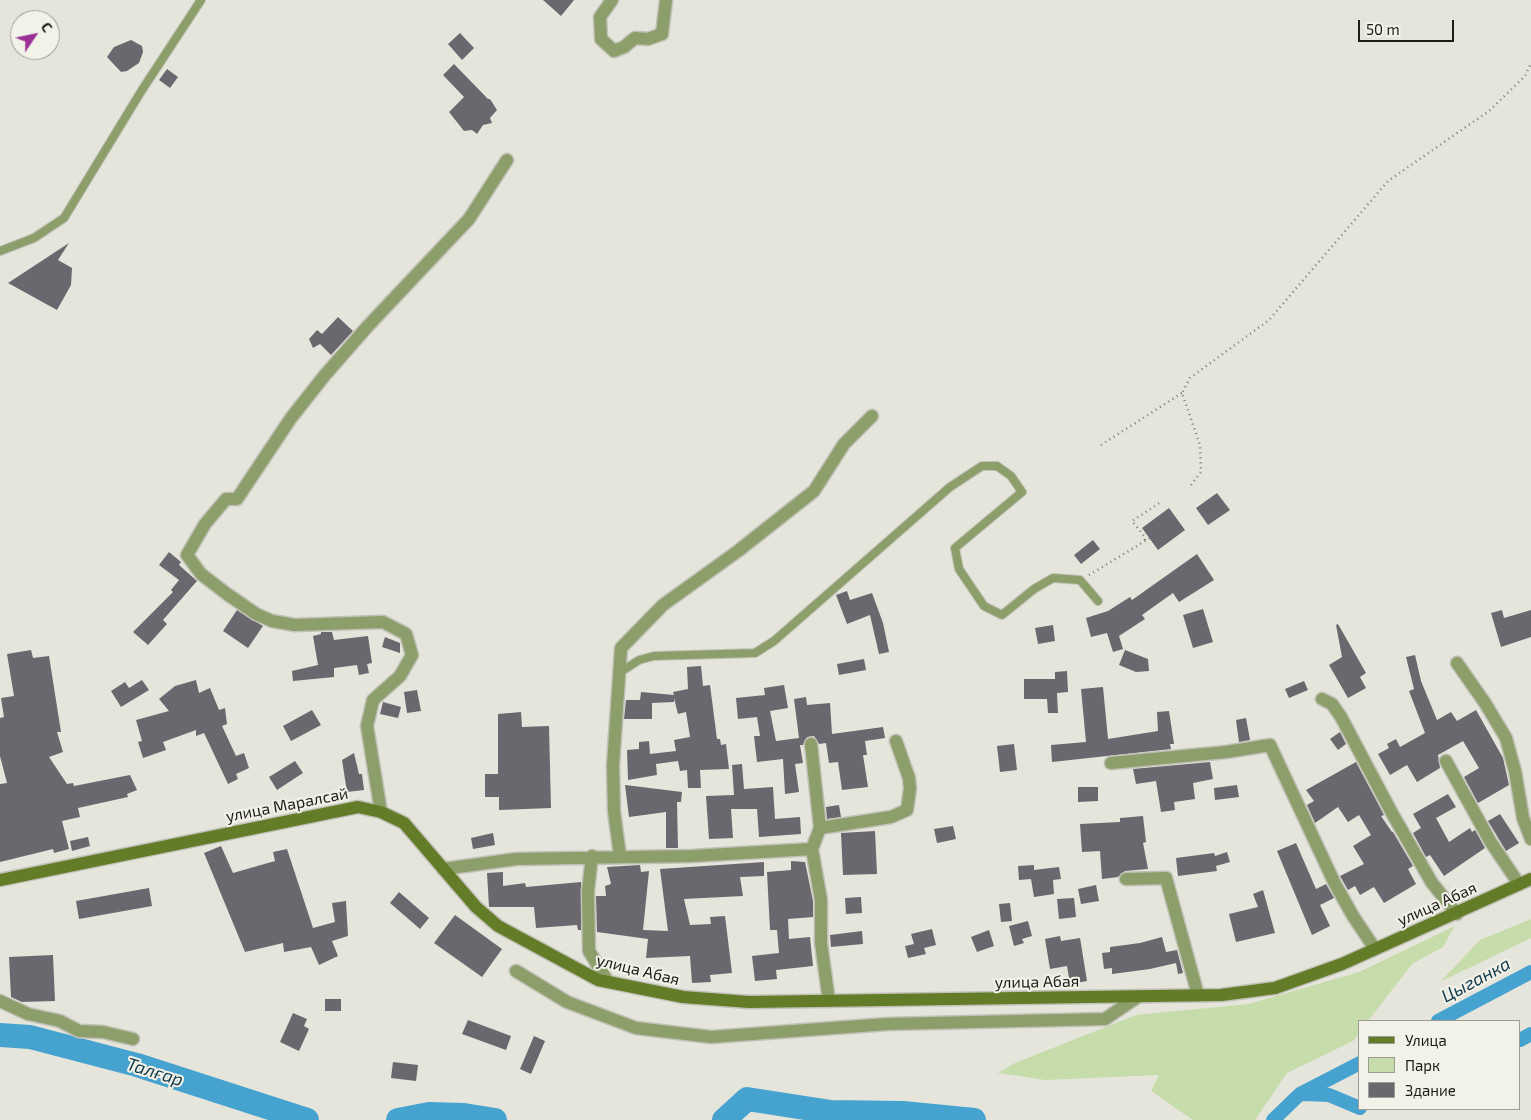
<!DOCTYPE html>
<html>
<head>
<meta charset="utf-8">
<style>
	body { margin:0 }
	#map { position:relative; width:1531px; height:1120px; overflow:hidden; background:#e6e5db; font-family:"Exo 2",sans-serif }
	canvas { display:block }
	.legend { position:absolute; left:1358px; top:1020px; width:162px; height:90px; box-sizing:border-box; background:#f3f2e8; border:1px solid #9d9c95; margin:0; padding:6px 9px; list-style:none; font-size:15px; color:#1d1c19 }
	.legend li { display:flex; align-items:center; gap:10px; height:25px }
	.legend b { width:25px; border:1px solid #9d9c95 }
	.north { position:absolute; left:10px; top:10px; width:50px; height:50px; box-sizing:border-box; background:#f3f2e8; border:1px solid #9d9c95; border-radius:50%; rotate:56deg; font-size:14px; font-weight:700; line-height:20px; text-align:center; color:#1d1c19 }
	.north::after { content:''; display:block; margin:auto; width:18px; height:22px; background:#9a3194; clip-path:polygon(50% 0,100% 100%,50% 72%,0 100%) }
	.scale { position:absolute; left:1358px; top:20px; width:96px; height:22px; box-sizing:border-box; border:2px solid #1d1c19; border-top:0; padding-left:6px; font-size:15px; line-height:18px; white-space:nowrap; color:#1d1c19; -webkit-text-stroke:4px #f3f2e8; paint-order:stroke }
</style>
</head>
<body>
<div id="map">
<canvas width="1531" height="1120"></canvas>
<ul class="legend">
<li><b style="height:6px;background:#637c27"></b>Улица</li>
<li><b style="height:14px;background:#c6dcab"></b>Парк</li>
<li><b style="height:14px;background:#6b676f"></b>Здание</li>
</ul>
<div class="north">С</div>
<div class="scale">50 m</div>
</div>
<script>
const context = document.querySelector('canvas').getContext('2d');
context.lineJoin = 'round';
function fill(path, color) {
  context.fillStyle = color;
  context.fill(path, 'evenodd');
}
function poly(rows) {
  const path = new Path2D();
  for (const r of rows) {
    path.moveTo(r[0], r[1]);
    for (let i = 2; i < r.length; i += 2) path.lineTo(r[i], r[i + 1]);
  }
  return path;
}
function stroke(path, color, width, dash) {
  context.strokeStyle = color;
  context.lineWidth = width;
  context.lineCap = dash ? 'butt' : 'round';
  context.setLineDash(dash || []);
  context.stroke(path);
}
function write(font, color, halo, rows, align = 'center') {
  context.font = font + ' "Exo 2",sans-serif';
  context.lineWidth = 4;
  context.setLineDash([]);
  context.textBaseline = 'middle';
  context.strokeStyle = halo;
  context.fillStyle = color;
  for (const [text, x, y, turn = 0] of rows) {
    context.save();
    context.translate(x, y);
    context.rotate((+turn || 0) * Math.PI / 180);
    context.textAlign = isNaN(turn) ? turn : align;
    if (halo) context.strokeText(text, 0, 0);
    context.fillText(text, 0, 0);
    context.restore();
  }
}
fill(poly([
	[1531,919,1531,938,1440,982,1480,940],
	[1455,926,1443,947,1412,964,1368,1021,1360,1021,1360,1032,1353,1041,1287,1073,1255,1120,1193,1120,1151,1091,1159,1075,1045,1080,998,1073,1015,1063,1136,1015,1249,1004,1359,972]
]), '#c6dcab');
stroke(poly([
	[1438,1021,1531,972],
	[1520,1040,1531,1034],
	[1303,1094,1329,1095,1360,1108],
	[1273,1120,1300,1094,1360,1063]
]), '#46a2cf', 14);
stroke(poly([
	[0,1035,30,1037,137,1065,307,1120],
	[398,1120,429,1114,464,1115,495,1120],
	[724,1120,747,1099,831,1112,903,1113,974,1120]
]), '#46a2cf', 24);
fill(poly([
	[543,0,574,0,561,16],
	[460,33,474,48,462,60,448,44],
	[131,40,142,46,143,52,139,63,127,71,121,72,107,57,114,47],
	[454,64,488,99,490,99,497,110,490,118,492,123,483,125,477,134,472,130,464,131,449,112,464,97,443,75],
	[167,69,178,77,170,88,159,80],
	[69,243,58,260,72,268,71,285,57,310,8,283],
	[338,317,353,331,331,355,320,344,313,348,309,339,317,330,322,334],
	[1217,493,1230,510,1208,525,1196,508],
	[1169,508,1185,530,1158,550,1142,528],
	[1093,540,1100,549,1081,564,1074,555],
	[169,552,181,562,179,565,197,581,163,620,167,624,148,645,133,632,173,592,171,590,179,580,159,565],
	[1197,554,1214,580,1179,602,1173,593,1142,615,1145,619,1119,636,1123,649,1113,652,1107,633,1091,637,1086,618,1108,611,1130,597,1132,600],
	[847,591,850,600,872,593,883,623,889,652,879,654,870,615,847,624,836,595],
	[1203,609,1213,642,1193,648,1183,615],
	[237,610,263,626,248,648,223,631],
	[1502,610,1504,618,1531,610,1531,637,1501,647,1491,613],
	[1338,624,1366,673,1360,677,1366,688,1348,698,1329,665,1342,657,1336,625],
	[1053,625,1055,641,1038,644,1035,628],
	[321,632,332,632,334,640,368,636,372,663,367,664,369,673,359,675,357,665,334,668,334,677,293,681,292,671,318,665,313,636,321,634],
	[385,637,400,643,400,653,382,647],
	[31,650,33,658,49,656,61,732,57,732,63,752,49,757,67,784,73,783,74,786,130,775,137,790,127,794,128,797,78,808,80,817,62,821,69,849,54,853,53,849,0,862,0,784,7,783,0,756,0,718,4,717,1,698,14,696,7,654],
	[1125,650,1148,659,1149,671,1136,672,1119,665],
	[1415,655,1421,681,1437,720,1451,712,1457,721,1476,710,1503,758,1509,785,1478,803,1464,777,1479,768,1463,741,1438,755,1440,768,1417,782,1407,765,1390,775,1378,754,1389,748,1387,744,1396,739,1400,747,1425,733,1409,691,1414,689,1406,657],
	[864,659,866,670,839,675,837,664],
	[701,666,703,686,710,685,717,739,720,739,721,745,726,744,729,769,700,770,701,788,688,788,687,770,680,771,678,761,656,764,657,775,628,780,627,750,639,749,639,742,649,741,650,754,676,751,674,740,690,737,686,712,678,714,674,698,674,702,652,703,652,719,624,719,626,700,640,700,641,692,674,695,673,692,688,689,687,667],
	[1067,671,1068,692,1057,693,1058,713,1048,713,1047,699,1024,699,1024,679,1055,679,1055,672],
	[142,680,149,690,121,707,111,691,125,682,129,688],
	[196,680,199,693,210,688,219,710,225,708,227,724,222,726,236,756,244,753,249,768,236,774,238,779,228,784,204,733,196,736,196,730,163,742,166,750,143,758,138,742,142,741,136,720,169,711,159,699,175,686],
	[1304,681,1308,690,1289,698,1285,689],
	[784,685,788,708,770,711,776,741,799,738,794,699,806,697,807,705,830,703,832,734,883,727,885,738,865,741,867,755,863,755,868,787,842,790,838,762,829,763,826,743,819,744,814,736,807,737,803,745,800,745,803,763,795,764,799,792,785,794,783,759,757,762,754,736,760,736,757,717,738,719,736,698,765,695,764,688],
	[1103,687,1108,739,1158,731,1157,712,1169,711,1174,744,1170,744,1171,749,1052,762,1051,745,1086,742,1081,689],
	[417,690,421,711,407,713,404,692],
	[383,702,401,707,398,718,380,714],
	[312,710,321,725,291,741,283,726],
	[521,712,522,727,549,726,551,808,499,810,499,797,485,797,485,774,498,774,498,714],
	[1246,718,1250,740,1239,742,1236,720],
	[1340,732,1346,744,1338,750,1330,739],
	[1014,744,1017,770,1000,772,997,746],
	[354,753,359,774,362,774,364,790,347,792,342,760],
	[295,761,303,773,277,790,269,777],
	[1210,762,1213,779,1193,783,1195,799,1174,802,1175,810,1161,812,1156,781,1136,784,1133,769],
	[1356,762,1384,815,1381,816,1392,832,1393,832,1413,866,1408,869,1416,884,1384,903,1374,887,1360,895,1355,886,1348,890,1340,876,1364,864,1353,846,1371,835,1359,815,1348,822,1338,807,1315,823,1307,805,1314,801,1306,790],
	[742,764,744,789,773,787,775,819,800,817,801,834,759,837,757,809,731,809,733,838,709,839,706,796,734,795,732,765],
	[625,785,682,792,681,802,677,802,678,848,666,848,666,812,629,817],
	[1237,785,1239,797,1215,800,1214,788],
	[1078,787,1098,787,1098,801,1078,802],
	[1448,794,1456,807,1436,818,1449,842,1470,828,1472,832,1475,830,1485,848,1444,876,1430,855,1426,857,1413,833,1421,828,1413,814],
	[839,805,841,817,827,819,826,807],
	[1500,814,1519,843,1506,851,1488,821],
	[1143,816,1146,842,1143,843,1148,869,1125,871,1118,877,1102,879,1100,851,1082,852,1080,824,1120,822,1120,818],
	[953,826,956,839,937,843,934,829],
	[875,831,877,874,843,875,841,833],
	[493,833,495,845,473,849,471,838],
	[88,837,90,846,72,851,70,841],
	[1296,843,1316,889,1326,884,1334,898,1320,905,1330,926,1312,935,1277,851],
	[221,846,233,873,275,861,273,852,287,849,313,928,335,922,332,903,346,901,348,936,332,941,338,956,319,965,311,947,284,952,283,943,245,952,204,853],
	[1227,852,1230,862,1216,866,1217,871,1178,876,1176,858,1214,853,1215,856],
	[791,861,805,862,813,901,813,917,788,919,789,939,810,937,813,966,776,970,777,979,755,981,752,956,779,953,777,930,770,930,767,872,791,870],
	[764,862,764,876,740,877,743,896,684,899,690,925,711,924,710,917,725,916,732,973,710,975,711,982,692,983,690,956,646,958,648,939,597,932,596,896,606,896,605,886,611,884,607,867,640,865,641,872,649,871,643,930,668,931,660,869],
	[1034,865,1034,870,1059,867,1061,879,1053,880,1054,894,1034,897,1031,879,1019,880,1018,866],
	[503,872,503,886,525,883,526,887,581,882,581,930,578,930,577,925,536,928,534,907,489,907,487,873],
	[1096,885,1099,901,1081,904,1078,889],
	[149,888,152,906,79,919,76,901],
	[1263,890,1275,933,1236,942,1229,914,1258,907,1253,894],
	[399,892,429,918,420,929,390,903],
	[861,897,862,913,846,914,845,898],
	[1074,898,1076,917,1059,919,1057,899],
	[1010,903,1012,921,1001,922,999,904],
	[455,915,502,949,482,977,434,943],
	[1028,921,1032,936,1022,939,1024,943,1014,946,1009,926],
	[932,929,936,945,924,948,926,954,908,958,905,946,914,944,911,934],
	[989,930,994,946,977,952,971,937],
	[862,931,863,944,831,947,830,935],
	[1060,936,1061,941,1080,938,1087,981,1070,984,1067,966,1050,969,1045,939],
	[1162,937,1166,952,1177,950,1183,973,1178,974,1176,963,1150,969,1112,974,1112,968,1104,969,1102,953,1110,952,1110,947,1140,943],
	[53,955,55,1001,22,1002,11,997,9,957],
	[325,999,341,999,341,1011,325,1011],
	[293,1013,307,1019,304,1026,309,1029,299,1051,280,1042],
	[468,1020,511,1036,506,1050,462,1034],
	[534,1036,545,1041,531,1074,520,1069],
	[393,1062,418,1065,416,1081,391,1078]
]), '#6b676f');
const lane = poly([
	[0,251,34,238,64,218,142,90,201,0],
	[619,673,639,660,654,656,755,653,774,641,950,487,982,466,997,466,1011,476,1022,492,955,548,959,569,984,606,1002,615,1034,589,1053,578,1080,580,1098,601]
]);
const street = poly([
	[612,0,600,17,601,39,614,51,624,47,635,38,648,39,662,34,666,0],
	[1457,663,1485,703,1506,738,1515,771,1523,818,1531,839],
	[1322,699,1332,704,1341,717,1393,815,1432,883,1457,914],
	[1446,761,1490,841,1519,884],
	[1111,763,1226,752,1270,745,1335,884,1353,916,1375,949],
	[381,812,367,726,373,700,400,676,412,655,406,634,383,622,295,625,272,621,256,614,227,594,201,574,187,555,205,524,226,499,237,499,291,418,325,375,367,327,469,219,507,160],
	[820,828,891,817,907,810,910,789,909,778,896,741],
	[812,849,821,900,821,943,829,1001],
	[592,856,588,891,589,951,608,982],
	[620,856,614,811,613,765,621,648,663,605,738,551,814,491,844,444,872,416],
	[443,869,516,859,692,856,812,849,820,828,811,744],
	[1126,879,1166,878,1198,995],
	[516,971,567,1002,636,1028,711,1037,888,1024,1105,1019,1139,996],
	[0,1001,28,1014,60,1021,79,1031,103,1032,133,1039]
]);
const secondary = poly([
	[0,880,358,807,381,812,404,823,476,907,498,926,598,980,683,997,749,1002,1221,995,1275,988,1342,964,1531,879]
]);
stroke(lane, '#c2c1b8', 10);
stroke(street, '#c2c1b8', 15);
stroke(secondary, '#c2c1b8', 15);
stroke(poly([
	[1101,445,1182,393],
	[1191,485,1201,472,1200,445,1182,393,1190,378,1269,320,1388,181,1489,111,1525,76,1531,63],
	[1145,540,1145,537,1132,521,1161,502],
	[1089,575,1150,538]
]), '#7c7b75', 2.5, [1, 4]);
stroke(lane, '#8c9f6a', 8);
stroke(street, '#8c9f6a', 12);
stroke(secondary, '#637c27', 12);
write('16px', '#1d1c19', '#f3f2e8', [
	["улица Маралсай",287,805,-11],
	["улица Абая",1437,904,-24],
	["улица Абая",638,970,14],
	["улица Абая",1037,982,-1]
]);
write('italic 18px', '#133b4e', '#f3f2e8', [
	["Цыганка",1476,980,-28],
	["Талғар",155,1072,17]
]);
</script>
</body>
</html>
